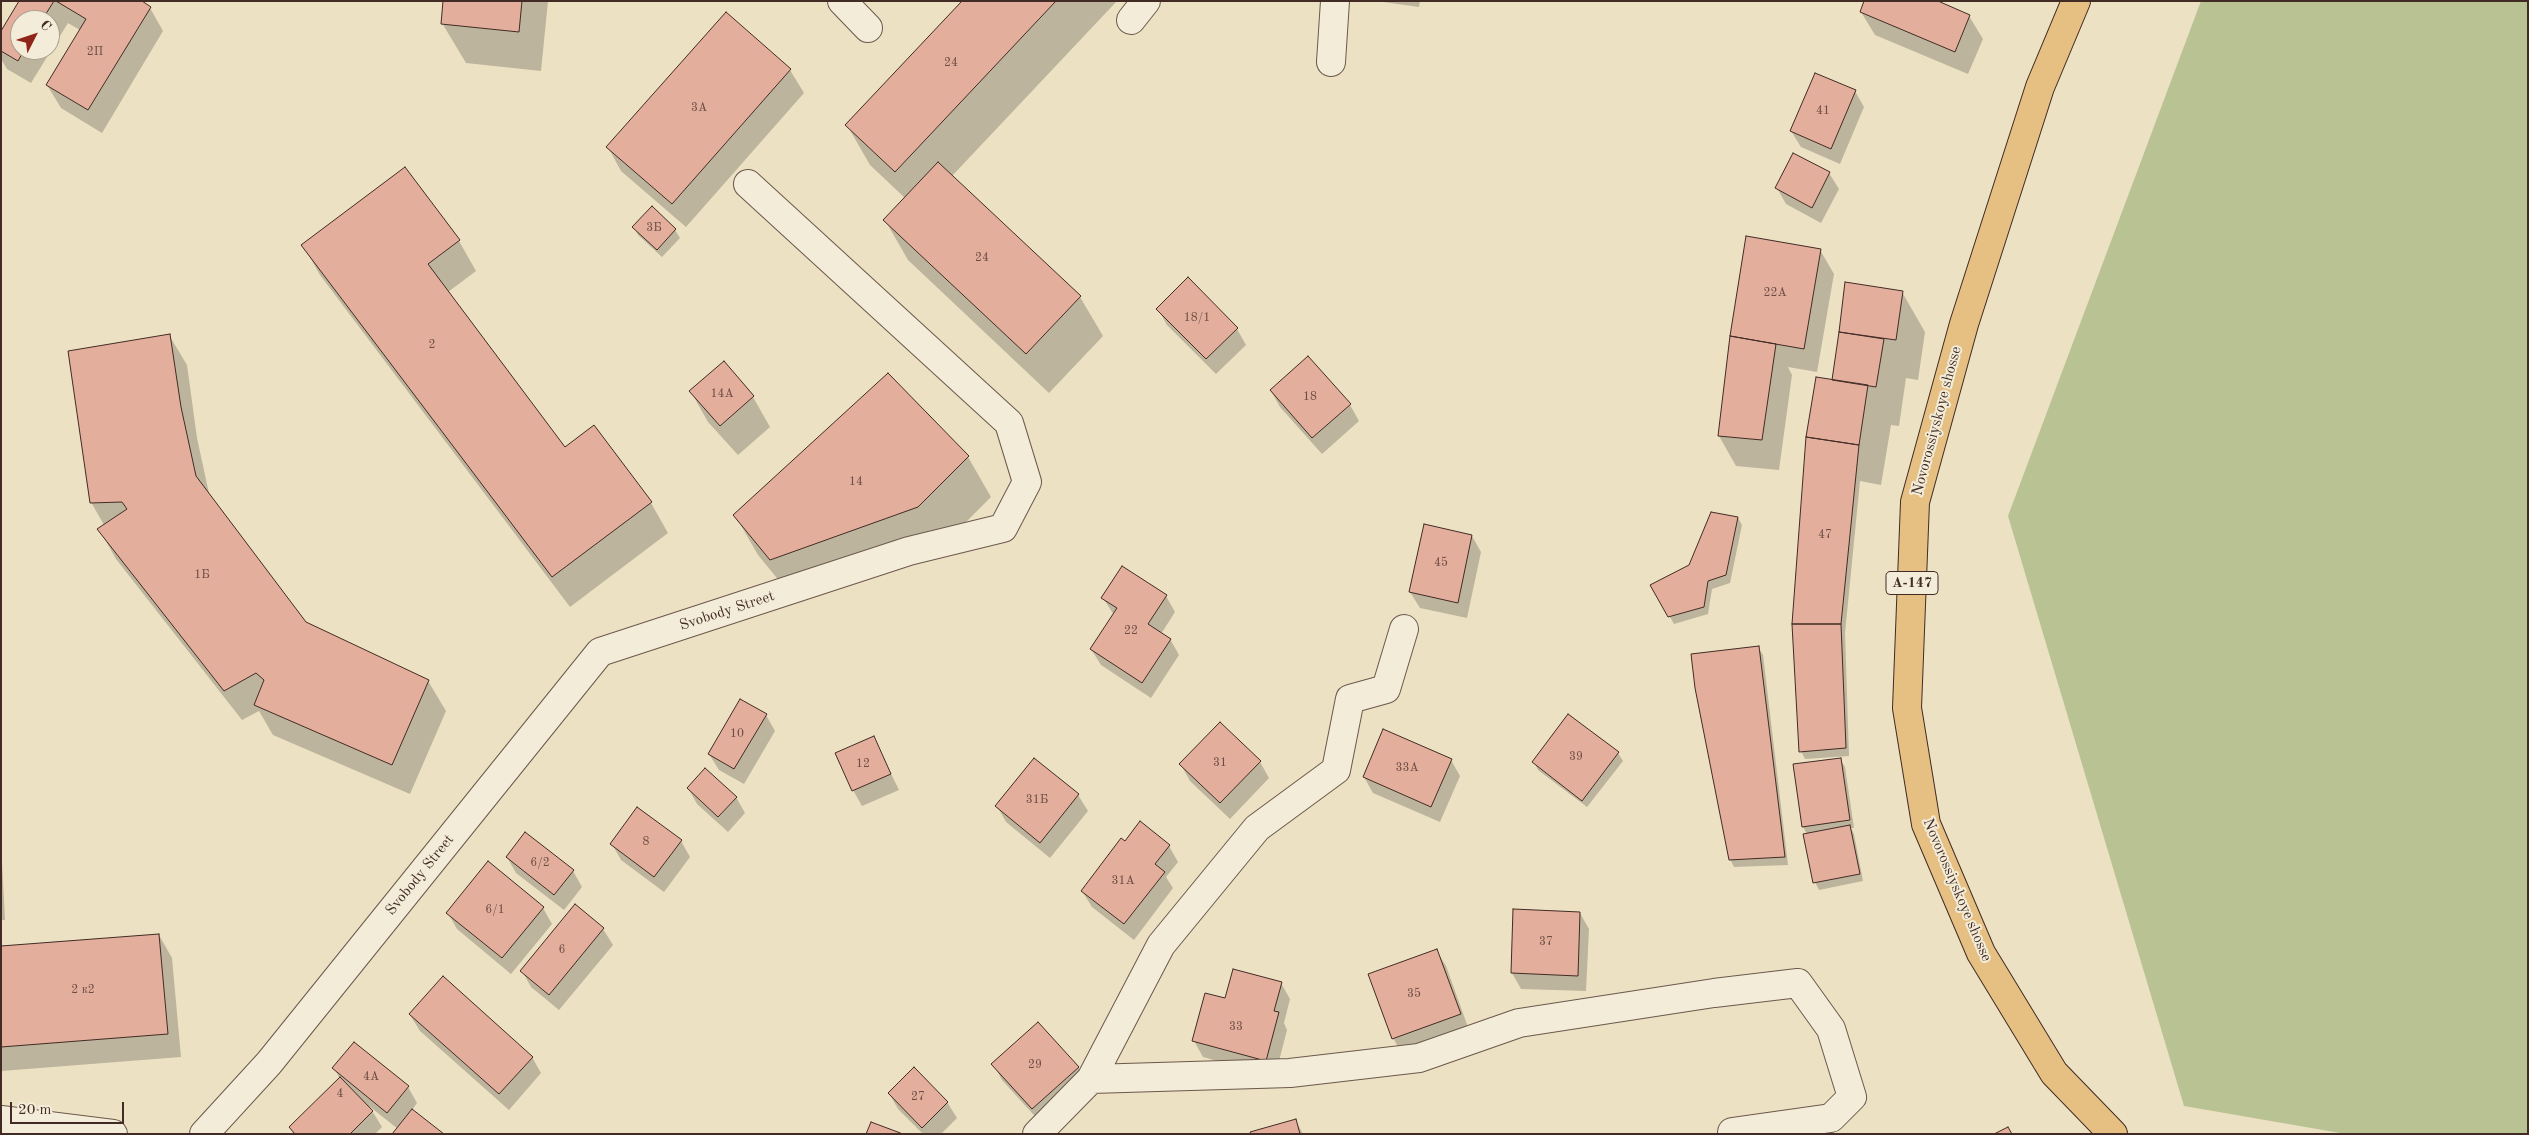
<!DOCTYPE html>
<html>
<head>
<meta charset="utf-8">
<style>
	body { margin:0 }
	#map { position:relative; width:2529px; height:1135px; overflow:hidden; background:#ece1c3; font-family:"Old Standard TT",serif }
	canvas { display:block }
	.frame { position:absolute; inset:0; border:2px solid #412b24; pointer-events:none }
	.north { position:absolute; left:10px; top:10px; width:50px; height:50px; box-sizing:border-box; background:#f3ecd8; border:1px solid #ac9f90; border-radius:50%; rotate:49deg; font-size:14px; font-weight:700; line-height:20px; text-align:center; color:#412b24 }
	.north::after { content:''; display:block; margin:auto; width:18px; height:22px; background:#8f2418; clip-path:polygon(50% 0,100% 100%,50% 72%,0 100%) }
	.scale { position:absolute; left:10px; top:1102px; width:114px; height:22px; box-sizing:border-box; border:2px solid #412b24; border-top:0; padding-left:6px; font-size:15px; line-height:18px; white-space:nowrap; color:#412b24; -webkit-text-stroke:4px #f3ecd8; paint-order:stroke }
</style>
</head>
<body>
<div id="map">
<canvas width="2529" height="1135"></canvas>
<div class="frame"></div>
<div class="north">С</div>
<div class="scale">20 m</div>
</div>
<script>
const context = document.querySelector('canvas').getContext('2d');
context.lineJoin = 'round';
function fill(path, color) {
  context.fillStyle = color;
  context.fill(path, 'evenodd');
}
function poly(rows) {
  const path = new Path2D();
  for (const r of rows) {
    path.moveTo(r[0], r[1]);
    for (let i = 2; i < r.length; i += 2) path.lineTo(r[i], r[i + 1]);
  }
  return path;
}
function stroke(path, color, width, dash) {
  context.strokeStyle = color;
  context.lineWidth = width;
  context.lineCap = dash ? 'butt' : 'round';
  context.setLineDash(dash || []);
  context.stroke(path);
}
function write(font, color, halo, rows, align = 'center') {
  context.font = font + ' "Old Standard TT",serif';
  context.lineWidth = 4;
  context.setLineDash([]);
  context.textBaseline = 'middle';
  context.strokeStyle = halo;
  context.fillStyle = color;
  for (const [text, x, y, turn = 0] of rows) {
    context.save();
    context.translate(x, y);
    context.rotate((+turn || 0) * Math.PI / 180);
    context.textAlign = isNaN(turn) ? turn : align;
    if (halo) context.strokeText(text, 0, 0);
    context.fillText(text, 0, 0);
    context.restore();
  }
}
fill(poly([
	[2201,1,2528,1,2528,1134,2346,1134,2184,1106,2008,516]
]), '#b9c293');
fill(poly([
	[21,1,139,1,150,8,163,31,102,133,61,108,47,85,80,30,68,23,31,83,7,69,1,59,1,33],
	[20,20,50,20,50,50,20,50],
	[445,1,548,1,541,71,466,63,442,23],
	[964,1,1117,1,952,176,1080,297,1103,336,1049,393,908,260,885,220,905,198,870,165,847,125],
	[1376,1,1420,1,1419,7],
	[1861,12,1969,16,1983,39,1968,74,1875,35],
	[790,70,804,93,686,227,621,171,608,147],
	[1855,91,1864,107,1840,164,1801,147,1791,131],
	[405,169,459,241,476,271,448,292,565,448,593,427,651,503,668,533,570,607,320,275,303,245],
	[1829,173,1839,189,1821,223,1786,204,1777,188],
	[652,208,675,230,680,238,662,257,638,235,634,227],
	[1820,250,1834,274,1817,372,1788,367,1792,375,1779,470,1736,466,1719,436],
	[1846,284,1902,292,1925,332,1918,380,1906,378,1899,426,1891,425,1881,485,1860,481,1845,633,1849,756,1805,759,1801,751,1833,381],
	[1158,309,1237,329,1246,345,1216,374,1167,325],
	[169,335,187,365,197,438,210,498,305,623,428,681,446,711,410,794,273,735,259,711,242,720,116,559,99,529,104,525,91,502],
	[1308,358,1350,405,1359,421,1322,454,1280,407,1271,391],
	[724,363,753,397,770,427,738,455,708,422,691,392],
	[968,457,991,497,941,547,794,599,758,555,735,515],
	[1738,518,1742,525,1730,583,1712,589,1708,614,1674,624,1652,585,1690,565],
	[1472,536,1481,552,1467,618,1420,608,1410,592],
	[1166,596,1175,612,1161,634,1170,639,1179,655,1151,698,1101,665,1091,649,1114,615,1103,598],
	[1758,647,1763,655,1788,865,1734,867,1730,859],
	[766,715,775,731,744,784,719,770,709,754],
	[873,737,899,790,862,806,853,790],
	[1618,753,1623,761,1587,807,1538,770,1534,762],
	[1034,759,1078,795,1088,811,1050,858,1006,822,997,806],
	[1840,759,1845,767,1854,828,1851,828,1854,834,1863,881,1819,890,1815,882,1807,834,1803,827],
	[1451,760,1460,776,1440,822,1373,793,1364,777],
	[1260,762,1269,778,1230,819,1190,781,1181,765],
	[688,788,736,797,745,813,728,832,697,804],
	[681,841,690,857,664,892,621,860,612,844],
	[1125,842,1169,846,1178,862,1166,877,1173,888,1134,940,1092,907,1082,891],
	[1,844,5,920,1,920],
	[507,857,573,871,582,887,564,910,516,873],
	[543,908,552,924,511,974,457,929,448,913],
	[1580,913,1589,929,1586,991,1521,989,1512,973],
	[603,929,613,945,559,1010,531,987,522,971],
	[159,935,172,958,181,1057,1,1071,1,947],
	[1436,950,1446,966,1469,1030,1402,1054,1393,1038],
	[1281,983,1290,999,1284,1023,1287,1030,1275,1077,1203,1057,1194,1041,1226,999],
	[410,1015,532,1057,541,1073,509,1110,420,1031],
	[993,1064,1078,1067,1087,1083,1042,1124,1002,1080],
	[334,1068,408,1087,417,1103,398,1129,369,1106,382,1127,375,1134,294,1134,290,1128,340,1079],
	[889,1093,947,1102,957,1118,941,1134,923,1134,898,1109],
	[1296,1121,1303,1134,1252,1134]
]), '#0003');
const building = poly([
	[19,1,54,1,42,20,20,20,20,50,24,50,18,61,1,51,1,31,19,1],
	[56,1,142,1,151,7,88,110,46,85,86,19,56,1],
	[443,1,522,1,519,32,441,24,443,1],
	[962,1,1056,1,895,172,845,125,962,1],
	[1864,1,1938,1,1970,15,1955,52,1860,12,1864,1],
	[726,12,791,69,672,204,606,147,726,12],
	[1815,73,1856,90,1831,149,1790,131,1815,73],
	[1793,153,1830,172,1812,208,1775,188,1793,153],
	[938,162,1081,296,1026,354,883,220,938,162],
	[405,167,460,240,428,264,565,447,594,425,652,502,552,577,301,245,405,167],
	[652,206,676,229,657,250,632,227,652,206],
	[1746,236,1821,249,1804,349,1730,336,1746,236],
	[1188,277,1238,328,1206,359,1156,309,1188,277],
	[1845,282,1903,291,1896,340,1839,332,1845,282],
	[1839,332,1884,339,1876,387,1832,380,1839,332],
	[170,334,181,407,196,476,306,622,429,680,392,765,254,705,264,680,256,673,224,691,97,529,127,509,122,502,90,503,68,351,170,334],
	[1730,336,1776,344,1762,440,1718,436,1730,336],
	[1308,356,1351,404,1312,438,1270,390,1308,356],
	[724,361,754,396,720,426,689,391,724,361],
	[888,373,969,456,918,507,770,560,733,515,888,373],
	[1816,377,1868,385,1859,445,1806,437,1816,377],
	[1806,437,1859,445,1841,624,1792,624,1806,437],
	[1711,512,1738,517,1726,575,1708,581,1704,607,1668,617,1650,585,1689,565,1711,512],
	[1424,524,1472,535,1458,603,1409,592,1424,524],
	[1122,566,1167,595,1148,624,1171,639,1142,683,1090,649,1117,608,1101,598,1122,566],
	[1792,624,1841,624,1846,748,1799,752,1792,624],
	[1759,646,1785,857,1729,860,1695,688,1691,654,1759,646],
	[740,699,767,714,734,769,708,754,740,699],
	[1568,714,1619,752,1582,801,1532,762,1568,714],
	[1220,722,1261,761,1220,803,1179,764,1220,722],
	[1383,729,1452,759,1431,807,1363,777,1383,729],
	[874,736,891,774,852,791,835,753,874,736],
	[1034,758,1079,794,1040,843,995,806,1034,758],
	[1841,758,1850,820,1802,827,1793,764,1841,758],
	[705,768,737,797,718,817,687,788,705,768],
	[637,807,682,840,654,877,610,844,637,807],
	[1140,821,1170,845,1155,864,1165,872,1124,924,1081,891,1121,838,1125,841,1140,821],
	[1850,825,1860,874,1813,883,1803,834,1850,825],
	[525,832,574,870,554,895,506,857,525,832],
	[488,861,544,907,502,958,446,913,488,861],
	[575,904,604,928,549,995,520,971,575,904],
	[1513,909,1580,912,1578,976,1511,973,1513,909],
	[159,934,168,1034,1,1047,1,946,159,934],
	[1437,949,1461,1014,1392,1039,1368,974,1437,949],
	[1233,969,1282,982,1274,1011,1279,1012,1266,1061,1192,1041,1205,993,1225,998,1233,969],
	[443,976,533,1057,499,1094,409,1014,443,976],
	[1038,1022,1079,1067,1032,1109,991,1064,1038,1022],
	[354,1042,409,1086,387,1113,332,1068,354,1042],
	[914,1067,948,1102,922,1128,888,1093,914,1067],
	[340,1077,373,1111,350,1134,295,1134,289,1127,340,1077],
	[412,1109,444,1134,392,1134,412,1109],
	[1296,1119,1300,1134,1251,1134,1250,1132,1296,1119],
	[871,1122,903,1134,866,1134,871,1122],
	[2008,1127,2012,1134,1994,1134,2008,1127]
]);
fill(building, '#e4ae9d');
stroke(building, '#412b24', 1);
const minor = poly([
	[842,1,868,28],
	[1131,20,1146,1],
	[1331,62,1335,1],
	[1091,1079,1290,1073,1419,1058,1519,1023,1714,993,1798,983,1831,1029,1852,1097,1831,1118,1732,1132],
	[1,1120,113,1134],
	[204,1134,269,1063,600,652,909,551,1003,528,1027,482,1009,423,748,184],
	[1037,1134,1091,1079,1161,945,1257,828,1336,770,1350,699,1386,689,1404,629]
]);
const highway = poly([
	[2076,1,2040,87,1964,324,1915,502,1907,708,1926,824,1981,953,2054,1073,2113,1134]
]);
stroke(minor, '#6c584c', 30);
stroke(highway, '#412b24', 30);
stroke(minor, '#f3ecd8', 28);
stroke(highway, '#e6c082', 28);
write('12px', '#6a4c42', null, [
	["2П",95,52],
	["24",951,63],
	["3А",699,108],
	["41",1823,111],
	["3Б",654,228],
	["24",982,258],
	["22А",1775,293],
	["18/1",1197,318],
	["2",432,345],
	["14А",722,394],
	["18",1310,397],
	["14",856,482],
	["47",1825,535],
	["45",1441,563],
	["1Б",202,575],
	["22",1131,631],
	["10",737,734],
	["39",1576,757],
	["31",1220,763],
	["12",863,764],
	["33А",1407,768],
	["31Б",1037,800],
	["8",646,842],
	["6/2",540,863],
	["31А",1123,881],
	["6/1",495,910],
	["37",1546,942],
	["6",562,950],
	["2 к2",83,990],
	["35",1414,994],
	["33",1236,1027],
	["29",1035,1065],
	["4А",371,1077],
	["4",340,1094],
	["27",918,1097]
]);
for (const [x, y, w] of [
	[1912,583,52]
]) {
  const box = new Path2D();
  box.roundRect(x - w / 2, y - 11.5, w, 23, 4);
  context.fillStyle = '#f3ecd8';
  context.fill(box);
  stroke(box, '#412b24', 1);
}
write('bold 14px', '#412b24', null, [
	["А-147",1912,583]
]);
write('15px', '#412b24', '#f3ecd8', [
	["Novorossiyskoye shosse",1937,421,-75],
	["Svobody Street",727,611,-18],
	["Svobody Street",420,875,-51],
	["Novorossiyskoye shosse",1957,890,67]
]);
</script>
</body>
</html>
